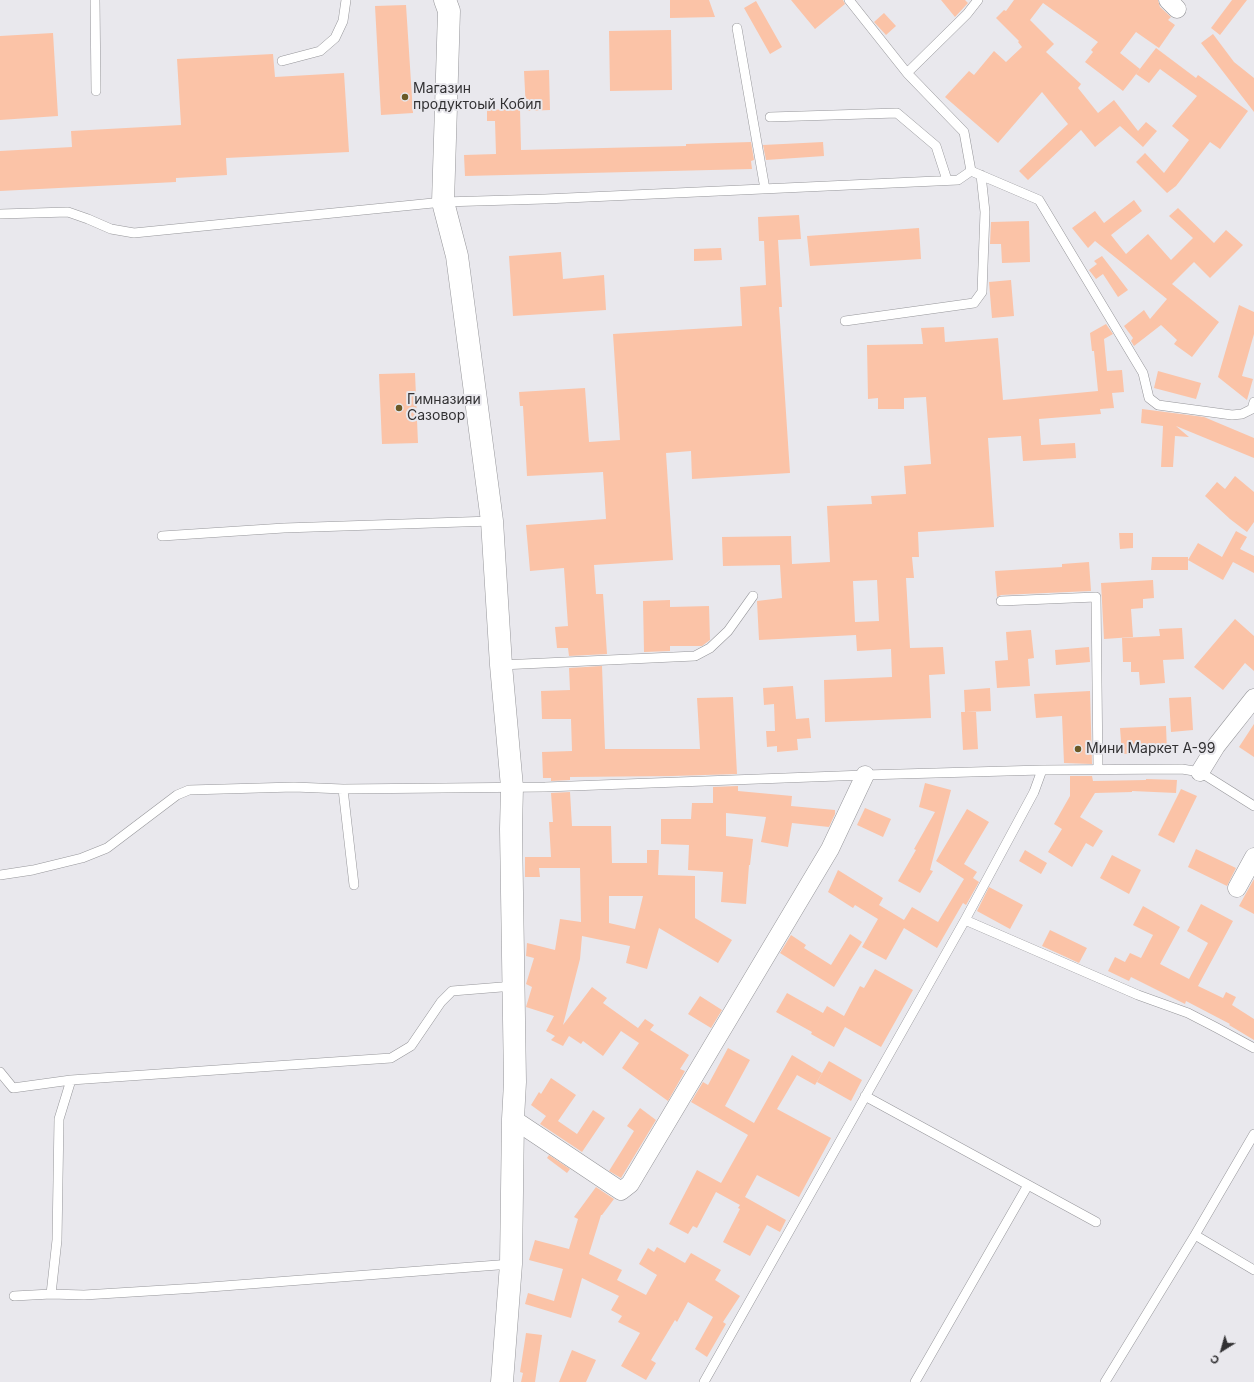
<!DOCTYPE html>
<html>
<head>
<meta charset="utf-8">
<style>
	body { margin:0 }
	#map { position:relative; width:1254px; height:1382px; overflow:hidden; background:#e9e8ed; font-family:Inter,sans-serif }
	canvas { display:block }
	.north { position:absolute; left:1202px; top:1330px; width:40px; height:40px; -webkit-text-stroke:3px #e9e8ed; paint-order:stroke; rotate:217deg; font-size:11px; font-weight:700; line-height:16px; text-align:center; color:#323133 }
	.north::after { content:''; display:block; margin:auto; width:14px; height:18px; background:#323133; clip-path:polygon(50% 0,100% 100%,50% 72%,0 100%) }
</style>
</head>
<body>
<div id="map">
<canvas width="1254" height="1382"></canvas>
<div class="north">С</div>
</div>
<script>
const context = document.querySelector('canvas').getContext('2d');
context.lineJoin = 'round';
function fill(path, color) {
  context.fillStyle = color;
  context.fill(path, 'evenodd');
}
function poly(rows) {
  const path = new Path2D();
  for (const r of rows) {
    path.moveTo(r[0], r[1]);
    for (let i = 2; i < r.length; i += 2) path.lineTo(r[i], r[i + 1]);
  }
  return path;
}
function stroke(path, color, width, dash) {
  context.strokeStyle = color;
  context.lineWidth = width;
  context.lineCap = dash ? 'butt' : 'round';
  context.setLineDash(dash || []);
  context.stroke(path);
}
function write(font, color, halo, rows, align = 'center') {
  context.font = font + ' Inter,sans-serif';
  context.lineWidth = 4;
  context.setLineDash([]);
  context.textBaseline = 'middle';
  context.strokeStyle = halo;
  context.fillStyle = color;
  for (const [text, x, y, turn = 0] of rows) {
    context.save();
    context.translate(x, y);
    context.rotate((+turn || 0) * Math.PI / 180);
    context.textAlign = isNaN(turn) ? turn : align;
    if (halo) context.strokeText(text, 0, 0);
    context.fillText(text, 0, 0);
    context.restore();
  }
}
fill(poly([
	[670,0,709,0,715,17,670,18],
	[791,0,843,0,845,4,815,29],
	[941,0,965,0,968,3,955,17],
	[1014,0,1158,0,1160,7,1171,17,1168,20,1175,25,1159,48,1136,32,1120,53,1140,69,1123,91,1085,62,1093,52,1091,50,1098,42,1043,3,1030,20,1054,44,1046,52,1081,84,1078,88,1098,113,1114,100,1138,131,1146,122,1157,131,1143,147,1120,126,1095,147,1081,130,1028,180,1019,171,1068,124,1042,92,998,143,945,97,969,71,974,75,994,51,1006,62,1022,47,1018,42,1019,41,996,18,1004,10,1006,11],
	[1232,0,1247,0,1220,35,1211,28],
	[756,1,782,47,770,54,744,8],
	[406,5,413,113,381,115,375,6],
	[884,13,896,26,886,35,874,22],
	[671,30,672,90,610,91,609,31],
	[53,33,58,116,0,120,0,36],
	[1213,34,1234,62,1254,78,1254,112,1201,43],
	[1156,48,1196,78,1198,75,1248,111,1220,149,1210,142,1176,186,1167,193,1136,162,1145,153,1164,173,1189,140,1172,126,1197,96,1160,69,1149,83,1136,74],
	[273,54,275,77,344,73,349,152,226,158,227,175,176,178,176,182,0,191,0,151,72,147,71,131,181,125,177,59],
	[549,70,550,110,526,111,524,71],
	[520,109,521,150,686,146,686,144,751,142,754,160,751,161,752,169,465,176,464,155,496,154,495,121,487,121,487,110],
	[823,142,824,156,766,160,763,145],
	[1134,200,1142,211,1111,235,1126,254,1148,234,1171,260,1193,238,1169,216,1178,208,1214,243,1226,230,1243,245,1210,278,1194,262,1172,284,1219,322,1192,357,1174,344,1177,340,1161,325,1134,346,1131,341,1133,338,1124,326,1144,310,1150,319,1167,299,1095,241,1088,248,1072,228,1095,211,1104,223],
	[799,215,801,239,778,240,782,307,779,307,790,473,692,479,691,451,666,453,673,560,594,565,596,594,603,594,607,654,569,656,568,648,557,648,555,627,568,626,564,568,530,571,526,525,606,519,603,472,527,476,523,406,520,406,519,392,585,388,589,442,620,440,613,334,742,326,740,287,766,285,764,241,759,241,758,217],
	[1029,221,1030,262,1002,263,1001,244,990,244,991,222],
	[919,228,921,259,810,266,807,236],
	[721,248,722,260,694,261,694,249],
	[561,252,563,279,604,275,606,310,513,316,509,256],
	[1102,256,1128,290,1118,297,1103,274,1096,279,1089,270,1097,264,1094,261],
	[1011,280,1014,316,992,318,989,282],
	[1239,305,1254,312,1254,334,1242,376,1253,379,1247,400,1218,377],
	[1106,324,1113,334,1104,339,1107,371,1122,370,1124,392,1112,393,1114,408,1100,409,1101,414,1039,419,1041,445,1075,443,1076,458,1023,461,1021,436,988,438,994,527,918,532,919,557,912,557,914,578,906,578,910,648,943,647,945,674,929,675,931,718,825,722,824,680,892,677,891,649,857,651,856,635,759,640,757,601,782,598,780,565,723,566,722,537,791,536,792,564,830,562,827,506,872,504,871,496,906,494,904,466,931,464,926,397,904,398,904,409,878,409,878,398,868,399,867,345,923,344,921,328,944,327,945,342,998,338,1003,400,1098,391,1094,351,1092,351,1090,333],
	[877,580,879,621,855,622,853,581],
	[1158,371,1201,383,1196,399,1154,388],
	[415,373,418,443,382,444,379,374],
	[1142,409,1204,417,1254,438,1254,458,1176,426,1189,437,1175,436,1173,467,1161,467,1163,426,1141,423],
	[1235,476,1254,492,1254,522,1247,532,1230,519,1205,496,1217,482,1225,489],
	[1236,531,1247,537,1240,549,1254,556,1254,573,1233,562,1223,580,1188,560,1198,543,1222,557],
	[1119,533,1133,533,1133,548,1120,549],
	[1152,557,1188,557,1188,570,1151,570],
	[1089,562,1091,591,1001,595,997,597,995,571,1062,567,1062,564],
	[1153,580,1154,598,1143,599,1143,608,1131,609,1133,637,1104,639,1101,583],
	[670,600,670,607,709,606,710,640,702,646,670,646,670,651,644,652,643,601],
	[1235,619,1254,636,1254,671,1245,663,1223,690,1194,667],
	[1182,628,1184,659,1163,660,1165,683,1140,685,1139,672,1131,672,1131,662,1123,662,1122,638,1160,636,1159,629],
	[1031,630,1034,658,1028,659,1030,686,997,688,995,661,1008,660,1006,632],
	[1089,647,1090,662,1056,665,1055,650],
	[602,666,605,749,700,749,697,698,733,697,737,774,672,776,570,777,570,780,551,781,551,778,543,778,542,752,572,751,571,719,542,719,541,691,570,690,569,668],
	[793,686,796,719,809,718,811,738,797,739,798,750,777,752,777,746,767,747,766,731,775,731,774,704,764,705,763,688],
	[990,688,991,711,965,712,964,690],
	[1090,691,1092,764,1064,763,1062,716,1036,718,1034,694],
	[1191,697,1193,730,1171,732,1169,698],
	[961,712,976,712,978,749,963,750],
	[1254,724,1254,757,1239,747],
	[1166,726,1167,752,1122,754,1120,728],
	[1070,776,1092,776,1093,781,1146,780,1146,779,1177,780,1176,793,1132,791,1132,792,1095,793,1080,817,1103,831,1093,847,1086,843,1072,867,1048,852,1062,829,1054,824,1070,796],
	[925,783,951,790,930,870,933,871,920,893,898,881,916,850,914,849,935,812,919,807],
	[738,786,738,791,792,796,791,806,835,810,835,814,829,827,792,823,788,847,761,842,766,817,726,813,726,836,753,839,750,865,749,865,746,904,721,902,723,872,688,870,689,845,661,844,661,819,691,819,692,803,713,803,713,787],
	[1181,789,1197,796,1174,843,1158,835],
	[570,792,572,826,611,826,612,863,647,863,647,850,659,850,658,875,695,876,695,918,732,940,718,963,659,928,647,969,626,963,630,946,582,936,580,959,563,1025,592,987,607,998,603,1003,638,1028,645,1019,654,1025,650,1030,689,1055,680,1069,685,1071,668,1101,622,1068,639,1043,621,1031,603,1056,583,1041,581,1044,569,1036,563,1046,551,1040,555,1036,546,1031,554,1016,526,1007,532,987,526,984,534,958,526,956,527,943,555,950,560,919,581,922,580,868,539,868,540,877,525,877,525,857,551,857,549,822,553,822,551,793],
	[609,896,643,896,635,929,609,923],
	[865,808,891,819,883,837,857,825],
	[967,809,989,822,964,864,977,872,973,878,979,882,966,905,963,903,937,948,904,928,886,960,862,947,878,919,855,905,853,908,828,892,838,870,883,898,879,905,904,920,912,907,938,922,964,879,936,861],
	[1196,849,1236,868,1227,886,1188,867],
	[1025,850,1047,863,1041,874,1019,861],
	[1112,855,1141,870,1129,894,1100,878],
	[1254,879,1254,914,1239,906],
	[989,887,1023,905,1010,929,977,911],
	[1201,904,1233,921,1198,986,1223,998,1226,992,1236,997,1232,1005,1254,1019,1254,1040,1229,1025,1230,1024,1186,1001,1185,1004,1131,977,1129,981,1108,971,1115,957,1125,962,1130,953,1141,958,1153,935,1133,925,1143,906,1180,927,1160,964,1189,979,1208,943,1187,931],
	[1050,930,1087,948,1079,963,1042,946],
	[850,934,862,942,834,987,780,953,791,935,806,945,804,948,831,965],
	[875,969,913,990,881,1047,845,1027,834,1047,811,1034,812,1032,776,1012,787,993,823,1013,827,1006,844,1016,860,986,864,988],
	[700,996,722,1010,711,1028,688,1014],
	[728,1048,750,1060,725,1106,754,1123,792,1055,822,1073,815,1085,797,1075,777,1109,831,1138,799,1197,757,1175,745,1197,786,1220,780,1232,767,1225,750,1256,723,1242,740,1209,738,1208,740,1205,716,1192,697,1228,693,1226,688,1234,669,1224,697,1170,721,1183,748,1135,691,1102,703,1082,708,1085],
	[829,1061,862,1080,851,1101,817,1082],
	[551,1078,576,1095,558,1121,577,1134,593,1110,605,1118,582,1152,540,1124,546,1116,531,1105,539,1092,541,1094],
	[640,1108,656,1120,621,1178,609,1171,634,1131,627,1126],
	[549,1155,570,1169,567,1173,547,1158],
	[596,1187,614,1199,602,1215,601,1215,589,1254,622,1270,617,1280,646,1295,657,1275,639,1264,648,1248,654,1252,657,1247,685,1263,691,1253,721,1270,715,1280,740,1296,723,1322,726,1324,707,1357,695,1349,713,1317,688,1302,677,1322,675,1320,651,1360,656,1363,646,1380,621,1366,640,1333,618,1322,622,1316,611,1310,619,1296,582,1278,571,1318,525,1304,528,1293,554,1301,563,1269,529,1260,535,1240,569,1249,578,1219,574,1217],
	[526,1333,542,1335,535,1382,521,1382,523,1373,520,1372],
	[572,1350,596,1360,586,1382,559,1382]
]), '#fbc3a7');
const lane = poly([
	[95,0,96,91],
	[849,0,907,73,964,132,971,171],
	[737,28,765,189],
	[282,61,320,51,335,38,343,21,346,0],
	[907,73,967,14,978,0],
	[770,117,897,113,936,146,947,180],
	[0,214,68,212,88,219,111,229,134,233,443,202,545,199,958,180,971,171,1039,200,1143,373,1149,398,1158,405,1232,415,1242,414,1252,409,1254,402],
	[845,321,974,303,982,292,985,212,981,175],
	[162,536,284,528,492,521],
	[1001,601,1096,597,1098,769],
	[501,665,695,656,710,648,728,631,753,596],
	[1042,770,1182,769,1200,772,1254,806],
	[343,789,354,885],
	[0,875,33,870,82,858,107,848,177,795,189,790,294,787,343,789,545,787,865,775,1042,770,1034,792,965,920,704,1382],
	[965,920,1138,995,1188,1013,1217,1028,1254,1048],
	[0,1072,13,1088,71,1080,391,1058,411,1046,441,1002,452,991,514,986],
	[71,1080,59,1119,57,1240,51,1294,84,1295,197,1288,511,1264],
	[865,1096,1096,1222],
	[1195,1235,1254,1270],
	[14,1296,51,1294],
	[915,1382,1028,1185],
	[1105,1382,1195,1235,1254,1134]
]);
const street = poly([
	[1168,0,1177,9],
	[1200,772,1216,746,1254,698],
	[1237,888,1254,857],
	[513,1119,621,1191,630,1184,830,849,865,775]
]);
const secondary = poly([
	[445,0,449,11,443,202,457,256,492,521,501,665,512,787,511,829,515,1082,513,1119,511,1264,502,1382]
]);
stroke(lane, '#96969a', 10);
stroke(street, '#96969a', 19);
stroke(secondary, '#96969a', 23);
stroke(lane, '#fff', 9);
stroke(street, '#fff', 18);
stroke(secondary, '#fff', 22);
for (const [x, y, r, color] of [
	[405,97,4,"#6a5926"],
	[399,408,4,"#6a5926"],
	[1078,749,4,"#6a5926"]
]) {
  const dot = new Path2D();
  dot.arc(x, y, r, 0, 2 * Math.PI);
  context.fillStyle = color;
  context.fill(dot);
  stroke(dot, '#e9e8ed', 1.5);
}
write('14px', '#323133', '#e9e8ed', [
	["Магазин",413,89],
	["продуктоый Кобил",413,105],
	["Гимназияи",407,400],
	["Сазовор",407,416],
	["Мини Маркет А-99",1086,749]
], 'left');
</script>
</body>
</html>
